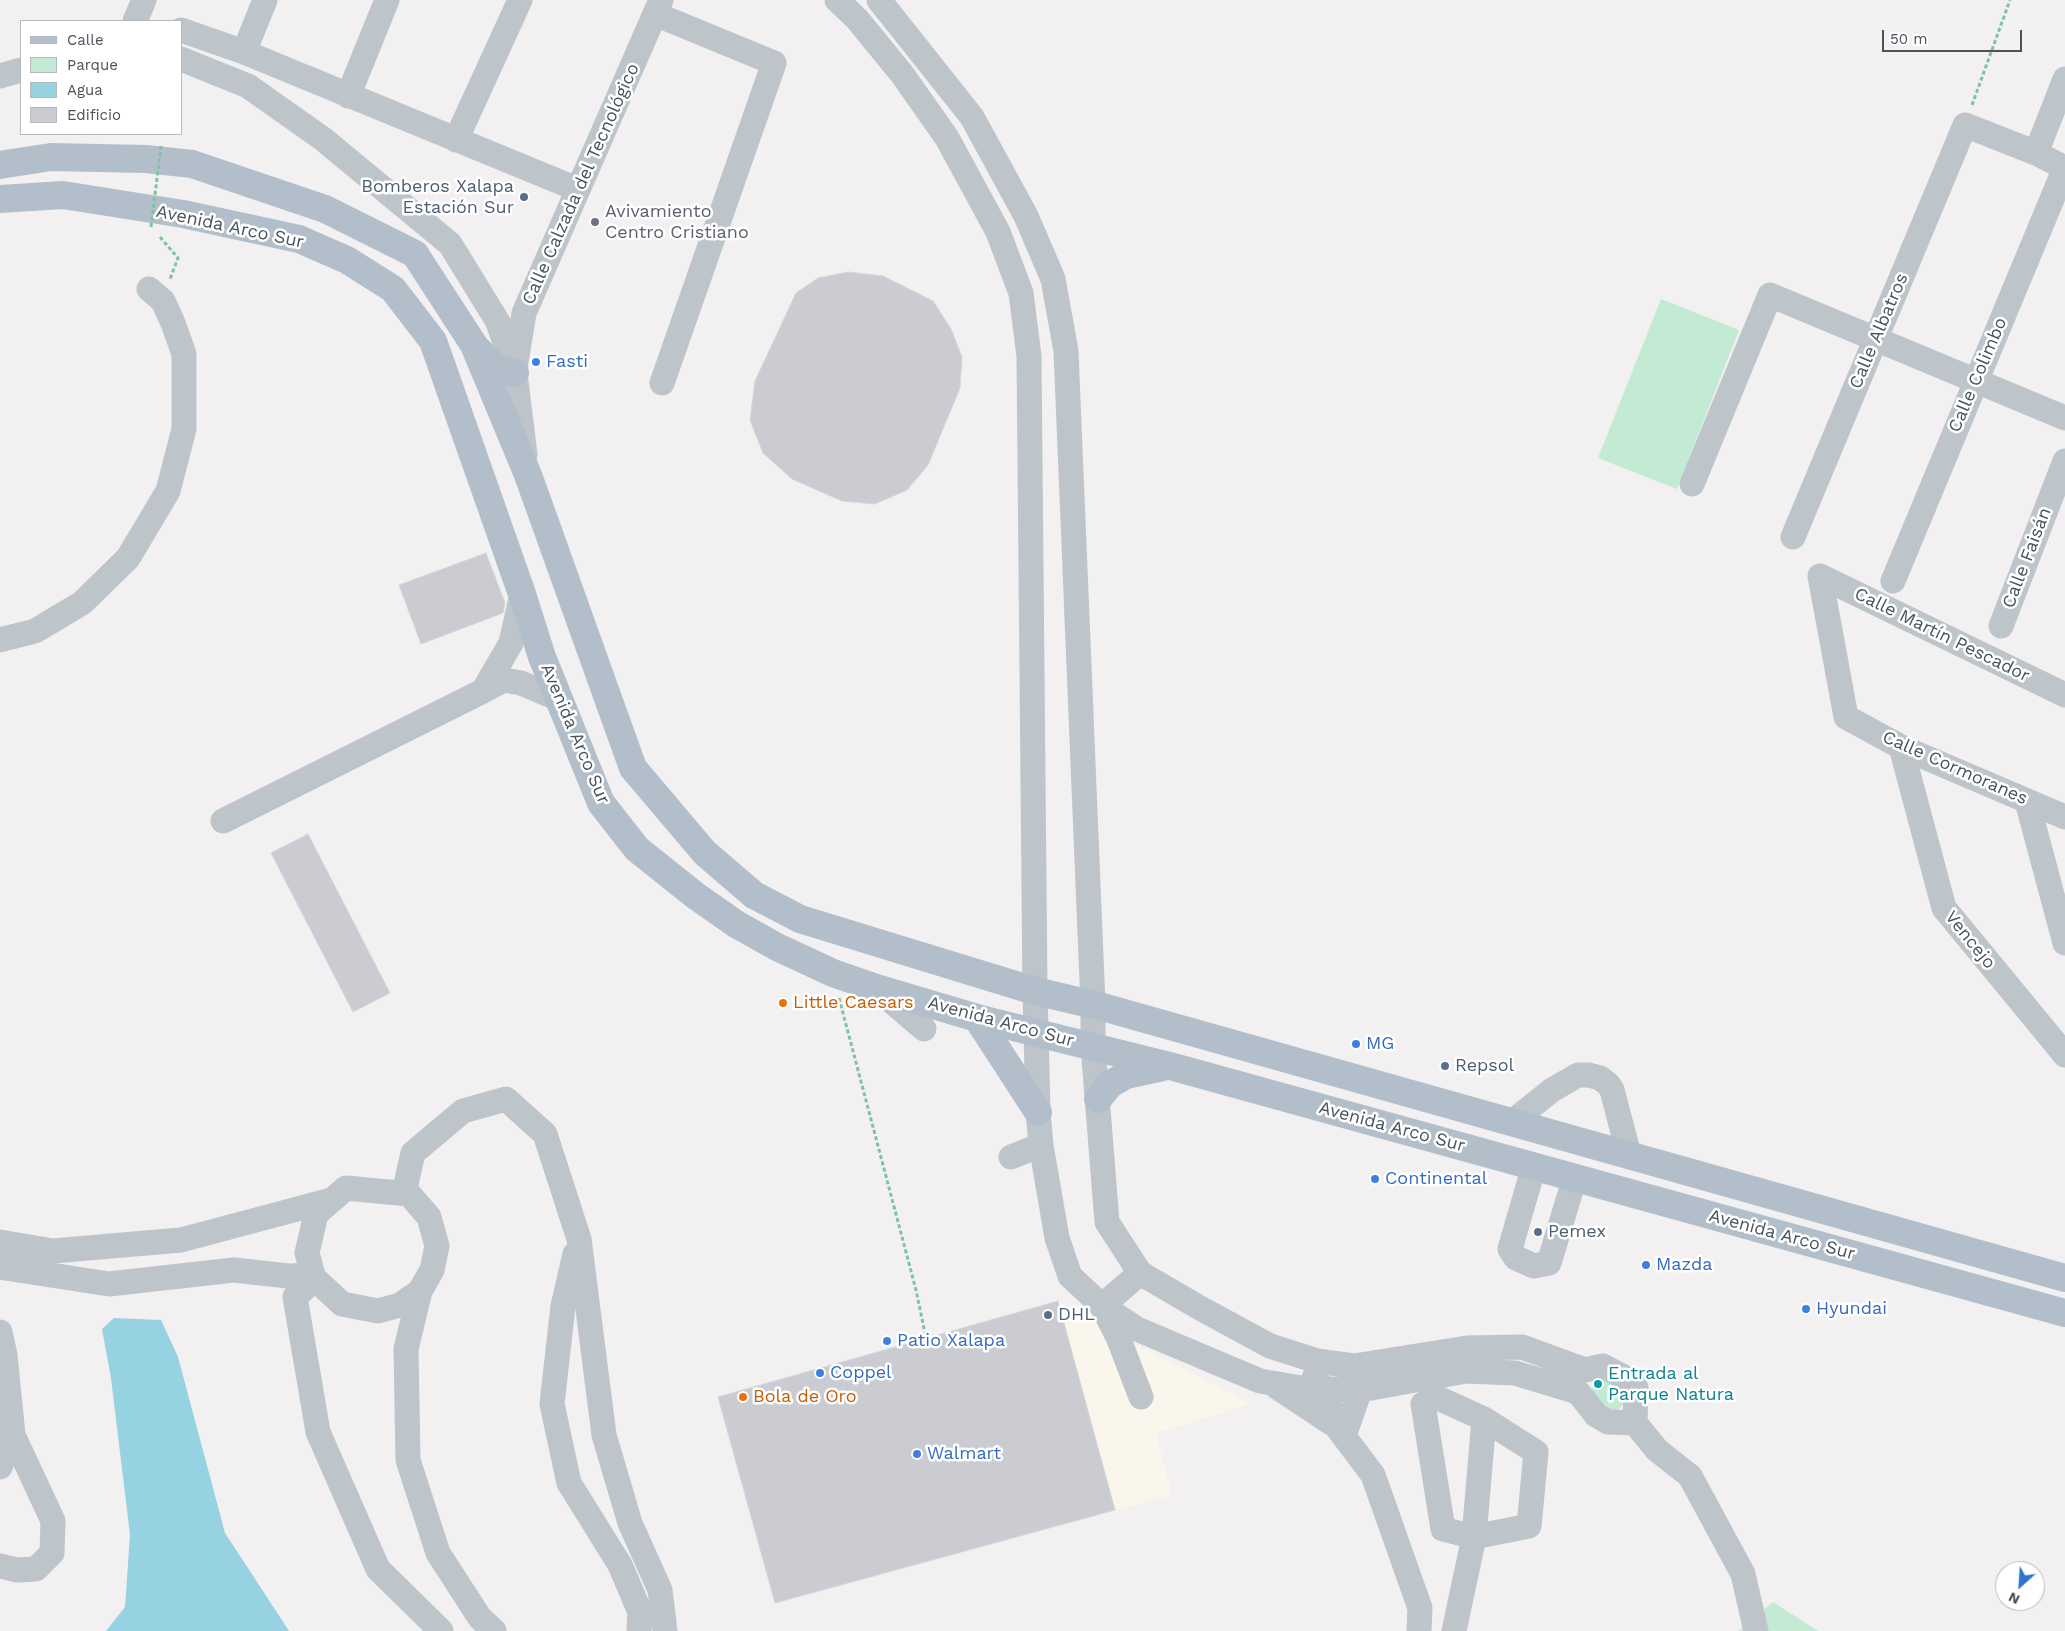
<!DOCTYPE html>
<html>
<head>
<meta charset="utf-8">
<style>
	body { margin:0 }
	#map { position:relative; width:2065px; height:1631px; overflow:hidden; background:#f2f0f0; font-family:"Work Sans",sans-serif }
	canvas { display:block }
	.legend { position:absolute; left:20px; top:20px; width:162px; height:115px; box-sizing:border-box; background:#fff; border:1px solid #b7babd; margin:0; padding:6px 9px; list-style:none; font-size:15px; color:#4a535b }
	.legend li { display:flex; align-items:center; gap:10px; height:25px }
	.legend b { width:25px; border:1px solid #b7babd }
	.north { position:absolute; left:1995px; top:1561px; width:50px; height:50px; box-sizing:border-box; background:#fff; border:1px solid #b7babd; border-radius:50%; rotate:206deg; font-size:14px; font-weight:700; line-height:20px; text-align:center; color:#4a535b }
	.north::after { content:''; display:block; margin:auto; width:18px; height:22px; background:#2f75cc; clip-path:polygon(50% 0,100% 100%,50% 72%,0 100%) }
	.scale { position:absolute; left:1882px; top:30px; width:140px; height:22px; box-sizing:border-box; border:2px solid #4a535b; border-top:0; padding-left:6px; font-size:15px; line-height:18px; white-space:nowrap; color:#4a535b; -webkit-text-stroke:4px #fff; paint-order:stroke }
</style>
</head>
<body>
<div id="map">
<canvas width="2065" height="1631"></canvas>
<ul class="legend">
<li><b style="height:6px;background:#b2bfcb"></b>Calle</li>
<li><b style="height:14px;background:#c3ead2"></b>Parque</li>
<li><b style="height:14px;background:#96d2e2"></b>Agua</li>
<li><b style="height:14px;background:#cbccd1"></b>Edificio</li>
</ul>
<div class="north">N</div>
<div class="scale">50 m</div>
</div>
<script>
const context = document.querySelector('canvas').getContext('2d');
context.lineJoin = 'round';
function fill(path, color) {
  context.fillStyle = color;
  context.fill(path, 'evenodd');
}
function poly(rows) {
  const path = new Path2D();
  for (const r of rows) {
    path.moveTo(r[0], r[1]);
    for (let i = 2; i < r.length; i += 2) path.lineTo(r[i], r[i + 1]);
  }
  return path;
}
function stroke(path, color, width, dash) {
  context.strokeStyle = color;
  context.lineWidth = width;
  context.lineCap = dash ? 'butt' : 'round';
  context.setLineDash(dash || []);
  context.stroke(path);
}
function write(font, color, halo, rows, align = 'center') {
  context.font = font + ' "Work Sans",sans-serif';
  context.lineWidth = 5;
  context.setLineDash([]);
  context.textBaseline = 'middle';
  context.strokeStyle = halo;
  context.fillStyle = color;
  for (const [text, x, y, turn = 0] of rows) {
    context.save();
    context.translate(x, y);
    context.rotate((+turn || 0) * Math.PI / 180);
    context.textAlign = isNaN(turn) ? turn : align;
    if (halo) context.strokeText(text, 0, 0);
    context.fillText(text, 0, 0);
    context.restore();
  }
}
fill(poly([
	[1058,1301,1127,1340,1252,1404,1156,1433,1172,1495,1115,1510]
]), '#faf6eb');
fill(poly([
	[1661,299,1739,330,1677,489,1598,458],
	[1601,1379,1622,1384,1625,1401,1619,1410,1607,1414,1590,1393,1595,1382],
	[1773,1602,1818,1631,1738,1631]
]), '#c3ead2');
fill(poly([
	[114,1318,161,1320,178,1357,225,1533,289,1631,106,1631,125,1607,130,1535,111,1378,102,1329]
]), '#96d2e2');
const building = poly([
	[848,272,883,276,933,301,951,329,962,357,960,388,928,465,907,490,875,504,842,501,792,479,763,453,750,420,755,381,796,293,818,278,848,272],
	[486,553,505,603,503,613,421,644,399,585,486,553],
	[308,834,390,993,353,1012,271,853,308,834],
	[1058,1301,1115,1510,775,1603,718,1397,1058,1301]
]);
fill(building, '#cbccd1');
stroke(building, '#d4d6da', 1);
stroke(poly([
	[1972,105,2010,0],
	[160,237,178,258,170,279],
	[839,998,916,1290,926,1338]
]), '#7fc4a2', 3, [4, 2.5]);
stroke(poly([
	[837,0,857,19,902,74,947,138,998,232,1021,293,1029,356,1035,991,1038,1112,1041,1145,1057,1238,1070,1276,1102,1306,1137,1329,1260,1381,1301,1388,1360,1390,1466,1371,1515,1373,1578,1392,1596,1415,1608,1422,1635,1423],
	[879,0,972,117,1026,216,1053,279,1066,351,1093,1005,1093,1046,1107,1222,1140,1273,1200,1308,1270,1346,1317,1361,1354,1366,1467,1348,1522,1347,1585,1370,1603,1366,1622,1376,1636,1388,1635,1423],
	[655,14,774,63,662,383],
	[135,21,144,0],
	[181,30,244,52,577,189],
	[244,52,265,0],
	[181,59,248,86,323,139,450,244,498,322,515,373,525,455],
	[0,76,21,70],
	[348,96,387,0],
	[456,140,520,0],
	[2036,153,2065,79],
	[515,368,524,313,661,0],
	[1692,484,1770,295,2065,418],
	[1793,537,1965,125,2036,153,2065,168],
	[1820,576,1846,717,1901,747,2065,817],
	[1820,576,2065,695],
	[1893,581,2065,168],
	[522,594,511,643,483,691,504,680,521,683,559,699],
	[2001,626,2065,461],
	[0,640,35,631,82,603,128,558,168,491,184,429,184,354,173,323,163,301,149,289],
	[1901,747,1944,908,2065,1055],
	[2027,801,2065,943],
	[223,821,483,691],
	[876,988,924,1029],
	[1512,1122,1552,1090,1578,1075,1589,1075,1600,1078,1608,1084,1612,1090,1629,1155],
	[1011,1157,1041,1145],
	[1534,1166,1510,1249,1516,1258,1534,1266,1549,1263,1575,1177],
	[404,1193,413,1153,463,1111,506,1099,545,1134,579,1239,604,1435,630,1523,660,1590,665,1631],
	[0,1242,53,1251,181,1240,331,1200],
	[575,1254,563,1306,552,1404,569,1483,620,1565,640,1612,639,1631],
	[0,1267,109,1284,234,1270,288,1276,313,1275],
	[315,1279,295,1297,318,1432,378,1569,441,1631],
	[420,1291,400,1305,378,1311,342,1304,315,1279,313,1275,307,1253,316,1214,346,1188,409,1194,429,1217,437,1246,432,1270,420,1291,406,1349,408,1460,438,1553,480,1618,494,1631],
	[1102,1306,1140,1273],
	[1103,1308,1118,1337,1141,1397],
	[0,1332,5,1355,13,1435,0,1467],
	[1314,1378,1324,1389,1336,1426,1373,1475,1420,1608,1419,1631],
	[1277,1387,1336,1426],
	[1438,1398,1484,1419,1536,1452,1529,1526,1474,1537,1443,1529,1423,1404,1438,1398],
	[1635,1423,1657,1450,1690,1476,1743,1574,1756,1631],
	[1344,1436,1360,1390],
	[0,1566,17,1570,36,1569,52,1553,53,1521,13,1435],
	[1454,1631,1474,1537,1484,1419]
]), '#bdc4ca', 25);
stroke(poly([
	[0,165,51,157,146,159,192,164,325,209,415,254,474,345,528,475,633,768,705,853,754,895,800,919,1035,991,1099,1006,2065,1278],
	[0,199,63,195,183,214,299,239,347,260,393,289,433,341,522,594,542,657,601,803,637,849,696,896,736,924,777,947,833,973,876,988,977,1018,1170,1066,2065,1313],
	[476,348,496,368,515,373],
	[977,1018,1038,1112],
	[1098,1099,1109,1085,1126,1075,1163,1067]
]), '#b2bfcb', 28);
stroke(poly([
	[151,227,161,146]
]), '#7fc4a2', 3, [4, 2.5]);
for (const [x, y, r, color] of [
	[524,197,5,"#5c6f8a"],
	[595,222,5,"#6b7280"],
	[536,362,5,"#3f7fe0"],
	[783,1003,5,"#e8710a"],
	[1356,1044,5,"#3f7fe0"],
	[1445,1066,5,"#5c6f8a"],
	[1375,1179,5,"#3f7fe0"],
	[1538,1232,5,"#5c6f8a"],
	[1646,1265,5,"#3f7fe0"],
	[1806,1309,5,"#3f7fe0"],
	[1048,1315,5,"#5c6f8a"],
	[887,1341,5,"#3f7fe0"],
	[820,1373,5,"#3f7fe0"],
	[1598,1384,5,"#0f9aa8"],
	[743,1397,5,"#e8710a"],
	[917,1454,5,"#3f7fe0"]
]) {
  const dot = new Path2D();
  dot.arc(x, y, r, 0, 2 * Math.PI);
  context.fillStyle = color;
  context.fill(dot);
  stroke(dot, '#fff', 2);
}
write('18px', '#4a535b', '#fff', [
	["Calle Calzada del Tecnológico",581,184,-66],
	["Avenida Arco Sur",230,227,12],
	["Calle Albatros",1879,331,-67],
	["Calle Colimbo",1978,375,-67],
	["Calle Faisán",2027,558,-69],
	["Calle Martín Pescador",1942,635,26],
	["Avenida Arco Sur",575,734,67],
	["Calle Cormoranes",1955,768,24],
	["Vencejo",1970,940,51],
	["Avenida Arco Sur",1001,1022,15],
	["Avenida Arco Sur",1392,1127,15],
	["Avenida Arco Sur",1782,1235,15]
]);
write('18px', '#4e5e75', '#fff', [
	["Bomberos Xalapa",514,187,"right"],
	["Estación Sur",514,208,"right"],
	["Repsol",1455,1066],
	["Pemex",1548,1232],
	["DHL",1058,1315]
], 'left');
write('18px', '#5b616d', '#fff', [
	["Avivamiento",605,212],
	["Centro Cristiano",605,233]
], 'left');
write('18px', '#366cbe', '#fff', [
	["Fasti",546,362],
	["MG",1366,1044],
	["Continental",1385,1179],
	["Mazda",1656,1265],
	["Hyundai",1816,1309],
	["Patio Xalapa",897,1341],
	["Coppel",830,1373],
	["Walmart",927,1454]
], 'left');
write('18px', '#c56008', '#fff', [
	["Little Caesars",793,1003],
	["Bola de Oro",753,1397]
], 'left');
write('18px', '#0d838f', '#fff', [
	["Entrada al",1608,1374],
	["Parque Natura",1608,1395]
], 'left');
</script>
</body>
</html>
